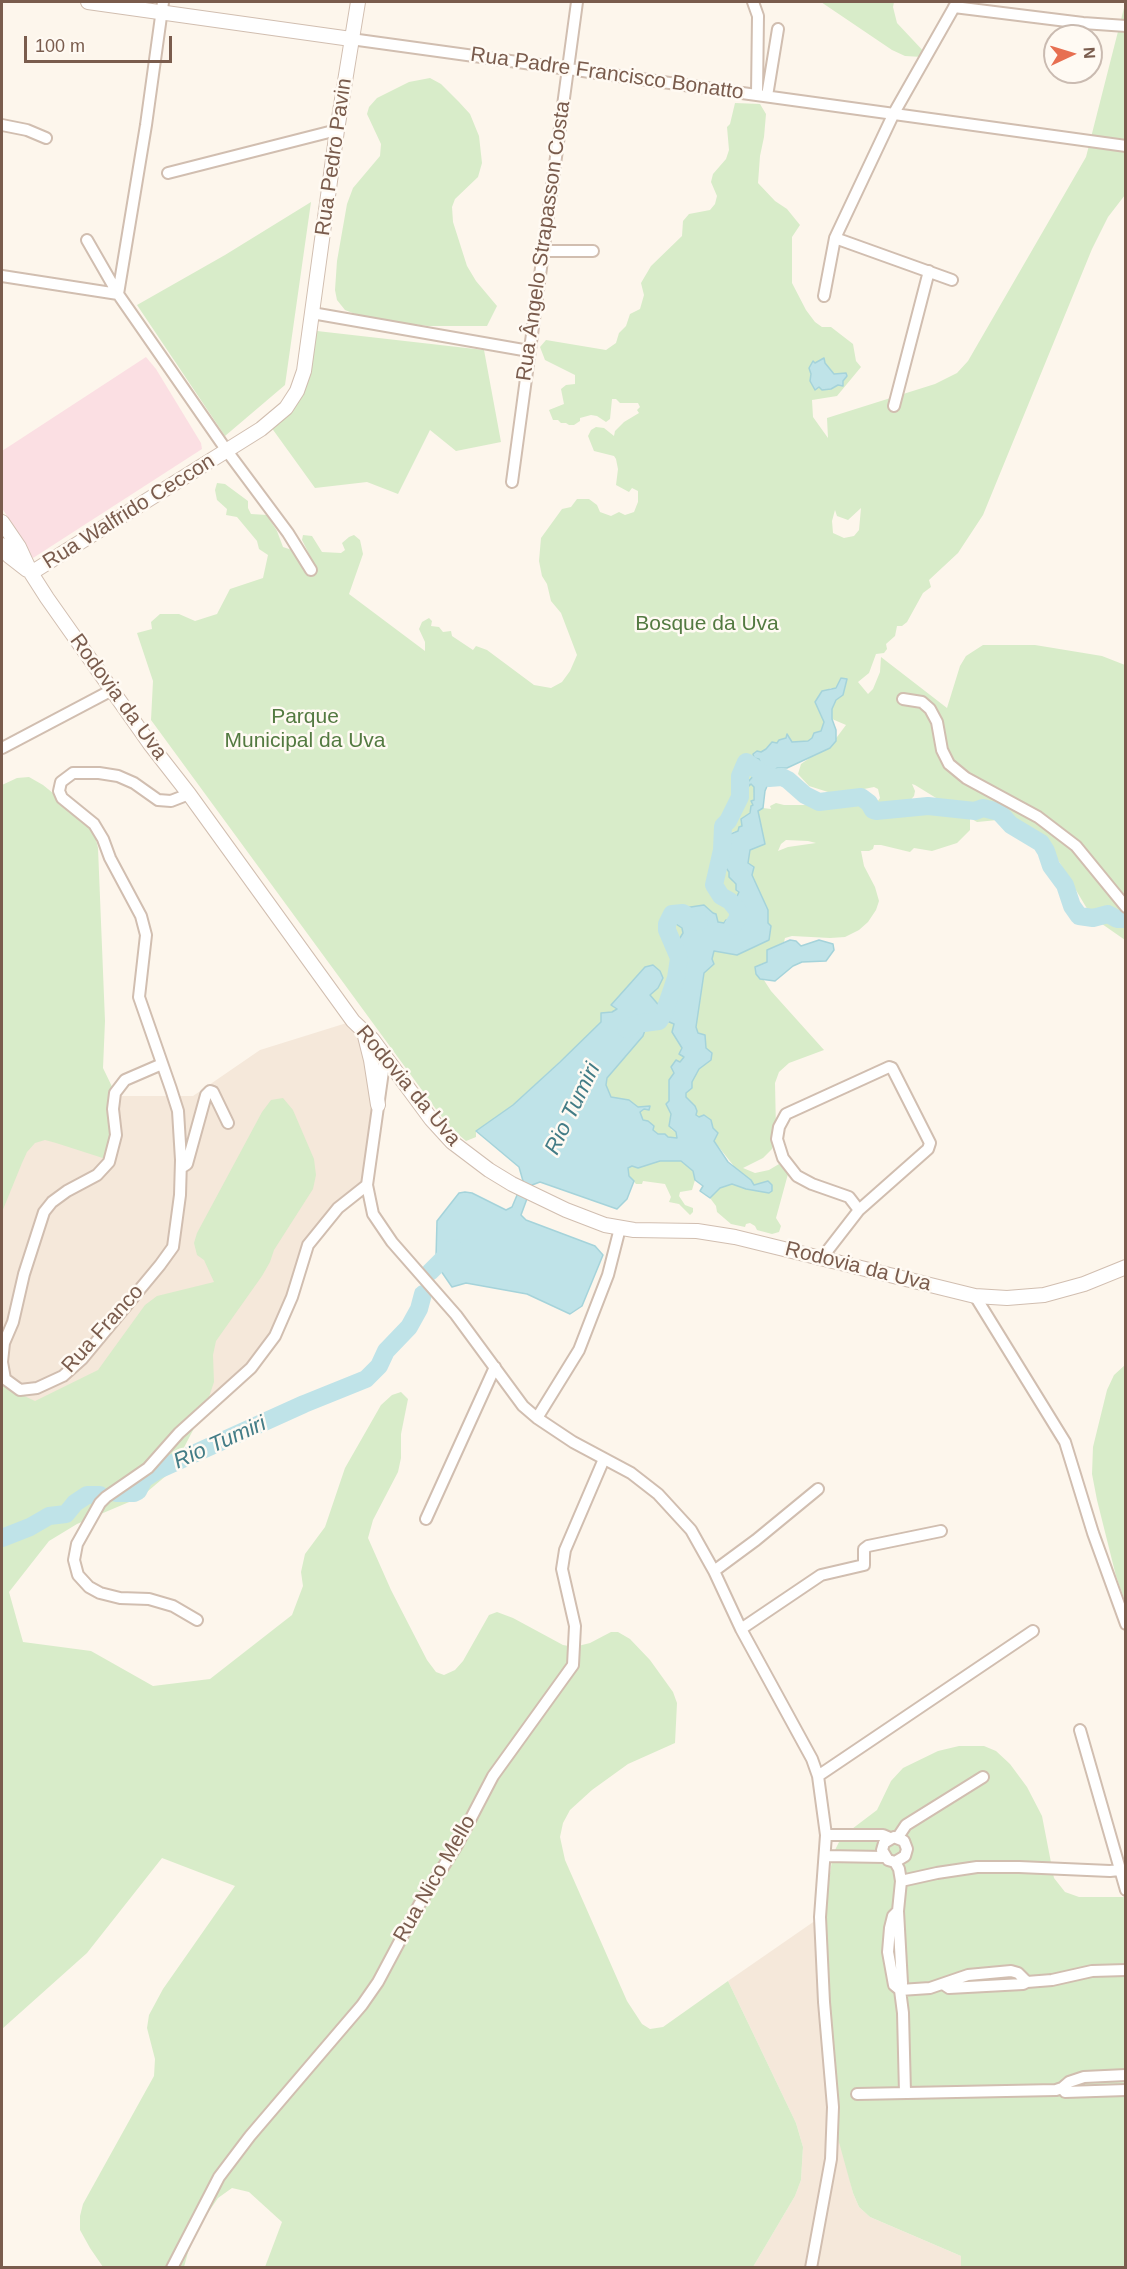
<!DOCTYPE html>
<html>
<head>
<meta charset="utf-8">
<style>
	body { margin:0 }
	#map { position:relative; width:1127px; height:2269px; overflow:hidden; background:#fdf6ec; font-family:Arial,sans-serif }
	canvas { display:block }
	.frame { position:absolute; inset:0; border:3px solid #7a5c4d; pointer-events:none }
	.north { position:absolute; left:1043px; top:24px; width:60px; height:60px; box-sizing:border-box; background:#fffaf3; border:2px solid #cabbb1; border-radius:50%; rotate:86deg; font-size:16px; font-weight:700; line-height:24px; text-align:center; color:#7a5c4d }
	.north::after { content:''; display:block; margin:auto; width:21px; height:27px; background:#e76f51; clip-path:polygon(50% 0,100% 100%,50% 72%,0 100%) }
	.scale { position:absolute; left:24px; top:36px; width:148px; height:27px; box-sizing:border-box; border:3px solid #7a5c4d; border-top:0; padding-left:8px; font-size:18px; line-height:21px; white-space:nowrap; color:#7a5c4d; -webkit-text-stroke:4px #fffaf3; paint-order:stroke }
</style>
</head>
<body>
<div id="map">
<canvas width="1127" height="2269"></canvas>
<div class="frame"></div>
<div class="north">N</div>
<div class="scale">100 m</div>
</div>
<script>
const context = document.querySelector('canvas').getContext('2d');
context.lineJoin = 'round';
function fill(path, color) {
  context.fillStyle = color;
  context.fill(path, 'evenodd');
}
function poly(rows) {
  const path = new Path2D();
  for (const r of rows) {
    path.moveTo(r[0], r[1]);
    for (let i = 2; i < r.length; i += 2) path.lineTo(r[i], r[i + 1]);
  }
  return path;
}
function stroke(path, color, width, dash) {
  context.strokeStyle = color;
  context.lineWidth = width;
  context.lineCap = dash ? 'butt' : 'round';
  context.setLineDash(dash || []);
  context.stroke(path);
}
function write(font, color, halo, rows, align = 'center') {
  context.font = font + ' Arial,sans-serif';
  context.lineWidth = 5;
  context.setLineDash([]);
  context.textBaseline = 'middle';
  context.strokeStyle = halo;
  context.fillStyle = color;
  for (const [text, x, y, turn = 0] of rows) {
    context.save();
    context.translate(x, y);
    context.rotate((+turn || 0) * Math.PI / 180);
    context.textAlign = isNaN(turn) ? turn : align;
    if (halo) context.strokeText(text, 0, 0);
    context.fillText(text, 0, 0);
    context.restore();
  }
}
fill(poly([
	[353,1021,385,1057,367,1185,320,1229,292,1297,251,1368,2,1556,2,1085,76,1096,193,1096,260,1050],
	[819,1918,818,1995,824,2073,853,2193,859,2207,870,2217,961,2256,961,2267,753,2267,795,2196,801,2180,803,2147,796,2123,728,1981]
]), '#f5e8da');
fill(poly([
	[146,357,156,369,201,443,202,449,33,558,2,508,2,451]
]), '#fbdfe3');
fill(poly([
	[821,2,894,2,893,7,897,23,927,55,922,57,905,56,892,50],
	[1125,4,1125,195,1108,217,1092,249,983,515,958,553,929,580,931,587,923,593,907,622,902,626,897,626,895,636,886,644,887,649,884,653,876,654,869,673,858,682,868,694,873,689,880,672,881,657,947,708,960,666,966,656,983,645,1035,645,1102,656,1125,665,1125,940,1092,917,1058,860,1017,825,998,820,977,822,970,818,970,830,957,843,932,851,914,848,910,852,881,845,874,845,873,849,869,851,861,851,864,866,875,887,879,901,876,910,868,922,859,930,845,937,830,938,792,936,785,938,784,942,768,950,767,962,761,964,762,977,771,991,824,1050,789,1063,779,1072,775,1083,776,1130,772,1149,763,1158,743,1168,755,1173,769,1170,779,1164,788,1174,776,1218,781,1226,779,1232,772,1234,757,1230,755,1226,750,1223,746,1224,745,1227,731,1224,717,1212,716,1206,710,1198,720,1188,732,1184,746,1189,760,1183,753,1185,751,1180,738,1170,735,1172,733,1165,714,1141,670,1129,676,1132,677,1138,668,1137,665,1134,658,1135,643,1120,640,1112,647,1107,638,1107,611,1097,606,1085,607,1078,569,1053,513,1105,476,1131,476,1137,466,1141,450,1127,438,1112,151,720,153,681,137,633,152,629,151,622,160,614,179,614,195,621,217,614,230,589,263,578,268,555,259,549,257,541,237,517,226,515,227,509,217,500,215,490,217,483,225,484,248,501,248,508,251,514,267,515,277,531,283,547,295,551,308,560,311,558,302,540,303,535,312,536,322,552,341,553,345,550,342,543,349,537,354,535,360,540,363,554,349,594,425,651,425,642,419,629,422,622,429,618,432,621,431,626,439,627,443,632,451,631,452,636,473,650,476,646,487,650,534,685,551,688,562,682,570,671,577,655,561,613,551,601,547,584,542,576,539,561,541,538,562,509,571,507,577,499,589,499,597,505,600,512,611,516,619,512,625,515,634,512,638,502,638,491,632,488,629,492,616,485,618,469,616,459,614,456,594,451,588,436,591,430,596,427,604,428,614,436,615,431,624,422,639,413,637,410,640,407,638,403,620,403,616,399,612,399,610,419,606,422,597,416,591,415,580,418,580,421,574,425,569,425,566,423,561,423,558,420,553,420,549,410,564,404,561,389,566,385,575,384,575,375,545,360,540,347,546,340,606,350,616,343,619,333,626,326,630,314,640,309,644,295,641,283,651,266,682,236,683,221,689,214,710,210,715,204,717,196,711,182,713,174,726,159,729,150,727,127,730,124,735,103,760,104,766,114,764,137,760,156,758,183,775,201,787,209,800,225,792,237,792,283,806,310,815,322,822,327,831,327,853,344,856,361,861,367,837,396,812,400,813,417,828,438,827,418,935,384,957,373,968,361,1086,157],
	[861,508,859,530,854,536,844,538,833,533,832,521,835,510,837,516,848,520],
	[830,688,836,688,836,700,832,709,832,719,846,725,834,741,801,764,798,774,809,786,828,792,844,793,874,787,878,789,880,798,875,805,870,805,869,803,859,799,855,804,848,801,825,805,816,802,810,805,784,805,776,803,770,806,771,809,763,808,758,811,756,846,750,850,748,863,752,874,736,884,733,882,729,872,724,846,732,832,738,831,743,826,753,805,754,787,751,784,749,785,748,782,761,771,762,767,757,751,761,752,786,738,790,739,792,742,808,741,821,731,824,722,820,710],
	[912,784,915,785,954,809,911,809,907,804,914,796,915,791],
	[786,840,808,841,816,843,788,847,778,851,781,844],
	[430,78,441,84,459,102,470,114,479,136,482,163,478,177,455,199,452,207,453,222,467,266,476,281,497,306,487,326,428,326,368,319,345,310,337,300,335,290,337,261,347,204,353,188,380,156,381,144,367,114,369,107,377,98,409,82],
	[311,202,285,385,225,436,137,305,225,255],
	[317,331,484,350,501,442,456,451,430,430,398,494,367,482,315,488,271,427,287,417,305,387],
	[29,777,43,785,85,819,94,831,98,848,105,1021,103,1068,117,1097,112,1161,56,1143,45,1140,35,1143,27,1152,22,1163,2,1212,2,785,17,778],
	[283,1098,293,1110,314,1159,316,1175,313,1189,274,1250,270,1262,262,1276,216,1341,213,1355,214,1382,207,1403,176,1463,167,1475,141,1497,77,1524,49,1541,9,1592,23,1642,91,1651,153,1686,210,1679,292,1615,303,1586,301,1572,305,1554,325,1527,345,1468,381,1405,392,1395,401,1392,408,1399,401,1434,401,1458,398,1472,373,1520,368,1538,391,1590,427,1660,436,1672,444,1675,455,1670,463,1661,489,1615,497,1612,513,1618,563,1645,574,1647,590,1643,611,1632,618,1632,630,1639,650,1660,673,1692,677,1703,675,1743,628,1764,592,1790,570,1810,563,1823,560,1837,565,1860,627,2001,642,2024,650,2029,663,2027,728,1981,796,2123,803,2147,801,2180,795,2196,753,2267,265,2267,282,2222,249,2192,232,2188,218,2198,199,2226,190,2245,184,2267,103,2267,90,2248,80,2230,80,2216,83,2204,154,2076,155,2059,147,2028,149,2015,163,1989,235,1886,162,1858,87,1953,2,2029,2,1364,7,1388,35,1401,98,1370,145,1305,157,1296,214,1282,204,1260,197,1255,194,1243,197,1233,262,1112,271,1100],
	[660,1161,681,1161,693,1171,695,1180,692,1190,680,1192,679,1196,685,1205,693,1208,693,1212,690,1215,679,1204,669,1202,671,1197,665,1184,643,1181,642,1184,636,1184,629,1176,628,1168,632,1166,638,1168],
	[1125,1365,1125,1601,1116,1576,1097,1500,1092,1474,1093,1447,1107,1390,1114,1375],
	[959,1746,984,1746,996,1751,1010,1764,1027,1787,1042,1816,1054,1878,1065,1892,1079,1897,1125,1897,1125,2267,961,2267,961,2256,870,2217,859,2207,853,2193,829,2106,824,2073,818,1995,817,1956,833,1854,839,1842,848,1832,877,1810,891,1781,903,1768,938,1751]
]), '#d8ecc9');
const water = poly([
	[824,358,825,363,834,374,846,373,847,376,843,381,843,386,838,385,831,389,822,390,819,387,815,390,810,381,811,374,809,368,813,361,815,363,824,358],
	[841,678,847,679,843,695,836,700,832,709,832,719,836,730,836,741,830,748,787,768,777,768,773,772,765,791,763,808,758,811,765,844,750,850,748,863,754,867,752,875,768,910,768,923,771,926,769,940,737,955,714,951,712,959,714,964,704,973,696,1027,698,1033,705,1035,706,1048,712,1053,711,1060,699,1069,692,1082,692,1088,686,1093,686,1097,695,1106,697,1111,696,1115,699,1117,704,1115,711,1120,713,1128,718,1133,714,1141,728,1162,751,1180,754,1185,768,1181,772,1185,772,1191,769,1193,746,1189,732,1184,720,1188,710,1198,700,1191,703,1186,695,1180,693,1171,681,1161,660,1161,638,1168,632,1166,628,1168,629,1176,634,1181,627,1199,617,1209,540,1182,532,1185,521,1215,526,1220,595,1246,603,1255,582,1306,570,1314,527,1294,466,1283,452,1287,441,1271,436,1257,437,1221,459,1193,465,1192,472,1193,506,1210,512,1207,523,1181,519,1167,476,1131,513,1105,560,1062,601,1022,601,1013,612,1012,617,1009,611,1005,645,967,653,965,660,971,663,978,658,988,650,995,662,1009,660,1016,649,1018,643,1036,607,1078,606,1085,611,1097,629,1100,638,1107,650,1106,649,1110,644,1109,640,1112,643,1120,648,1121,654,1126,653,1130,658,1134,665,1134,668,1137,677,1138,676,1132,669,1126,671,1114,666,1104,669,1101,669,1080,674,1073,671,1067,676,1060,680,1062,684,1057,679,1054,682,1048,672,1032,674,1024,667,1021,667,1017,665,1016,684,966,683,961,671,946,671,942,678,941,683,933,682,928,676,924,675,921,678,919,678,913,684,908,704,905,713,913,716,914,718,922,724,923,726,920,729,921,731,919,734,915,732,907,739,892,736,890,736,884,729,877,729,872,723,864,727,861,726,855,722,854,720,849,726,842,723,841,723,837,738,831,739,827,742,826,741,819,750,813,751,806,753,805,751,801,754,800,754,787,751,784,749,786,748,782,755,774,759,774,762,767,759,759,754,758,753,754,757,751,761,752,766,749,772,742,777,743,779,740,786,738,787,734,792,742,808,741,812,738,814,733,821,731,824,722,815,702,822,691,836,688,841,678],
	[790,940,796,941,801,946,819,940,833,944,834,950,826,961,802,962,793,966,775,981,760,979,756,974,755,967,767,962,767,950,790,940]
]);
fill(water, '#bfe3e8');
stroke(water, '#a5d3da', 1.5);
stroke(poly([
	[733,926,738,918,738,911,730,901,721,896,714,885,722,850,723,826,728,821,740,797,740,776,746,762,769,778,782,777,788,780,805,795,819,802,861,797,869,803,873,810,876,811,928,806,975,811,983,808,999,812,1011,825,1041,843,1046,851,1051,866,1065,885,1072,906,1079,916,1093,918,1108,914,1117,919,1126,919],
	[626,1029,636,1024,659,1021,664,1013,676,978,679,958,667,930,667,924,672,914,683,913,691,919,699,922],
	[430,1272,454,1248],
	[116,1493,134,1493,138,1491,144,1479,158,1470,304,1404,366,1379,379,1366,386,1351,409,1327,419,1309,423,1294],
	[2,1538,30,1527,49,1516,66,1514,75,1503,87,1495,100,1495]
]), '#bfe3e8', 18);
const minor = poly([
	[753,2,758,16,757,94],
	[954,7,1083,23,1126,26],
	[351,39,1126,146],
	[767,96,778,29],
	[2,125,27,130,46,138],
	[168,173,337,130],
	[835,238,952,280],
	[87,240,118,294,227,451,288,533,311,570],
	[542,251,593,251],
	[2,276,118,294],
	[118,294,146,125,163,2],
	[824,296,835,238,894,113,957,2],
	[312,313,529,351],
	[894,406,929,271],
	[512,482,577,2],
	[903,699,922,702,930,709,937,722,942,750,949,764,966,778,1038,817,1076,846,1126,907],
	[2,748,112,690],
	[385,1057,367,1185,373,1214,392,1242,456,1315,523,1406,537,1418,573,1442,631,1473,658,1494,691,1530,714,1571,741,1629,812,1759,818,1776,826,1835,820,1917,824,2002,833,2107,831,2159,811,2268],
	[162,1064,125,1080,115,1093,113,1109,116,1135,109,1162,97,1175,67,1191,52,1202,44,1212,24,1274,13,1322,4,1343,2,1362,5,1379,20,1390,37,1388,63,1376,82,1359,160,1265,173,1247,180,1195,181,1160,178,1111,171,1089,139,997,146,935,141,916,110,858,103,839,94,824,62,798,59,791,61,782,73,773,99,773,118,776,134,783,158,800,171,801,189,794],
	[181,1168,187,1164,206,1095,210,1091,213,1092,228,1123],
	[821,1259,859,1210,849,1197,812,1184,797,1176,783,1158,777,1139,779,1127,786,1114,889,1067,892,1068,930,1143,928,1149,859,1210],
	[975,1296,1065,1442,1093,1533,1126,1624],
	[537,1418,579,1350,608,1275,620,1228],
	[426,1519,495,1367],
	[714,1571,756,1540,818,1489],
	[197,1620,173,1606,149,1599,120,1598,100,1593,89,1587,78,1575,74,1560,77,1544,100,1503,106,1497,148,1468,179,1433,251,1368,275,1336,292,1297,308,1245,338,1208,367,1185],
	[741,1629,821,1575,864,1565,864,1549,868,1546,941,1531],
	[1080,1730,1126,1890],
	[818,1776,1033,1631],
	[826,1835,883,1835,890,1838],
	[898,1837,906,1825,983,1777],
	[825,1856,885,1857],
	[895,1862,905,1856,907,1849,904,1841,894,1837,884,1843,882,1850,888,1860,895,1862,899,1869,901,1881,898,1911,902,1983,900,1990,903,2013,905,2093],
	[901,1881,937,1873,977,1867,1019,1867,1110,1871,1119,1870],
	[898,1911,893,1916,890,1928,888,1952,894,1985,900,1990,930,1988,968,1975,1011,1971,1018,1973,1027,1982],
	[943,1984,949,1988,1023,1984,1027,1982,1052,1980,1092,1971,1126,1970],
	[1062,2088,1065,2092,1126,2090],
	[857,2094,1056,2090,1062,2088,1069,2082,1084,2077,1126,2075],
	[172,2268,219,2177,250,2136,362,2005,378,1982,419,1905,457,1845,493,1776,573,1665,575,1626,562,1569,565,1550,604,1459]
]);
const tertiary = poly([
	[88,2,351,39],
	[2,522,19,547,31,573,47,598,150,744,189,794,353,1021,372,1039,431,1119,452,1142,489,1170,512,1184,566,1210,605,1225,634,1230,697,1231,735,1237,975,1296,1007,1298,1044,1295,1084,1284,1126,1267],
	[2,545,9,556,27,570],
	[31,573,261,429,286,408,297,391,304,371,337,130,358,2],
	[365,1036,371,1060,378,1105]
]);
stroke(minor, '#d1beb0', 14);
stroke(tertiary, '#d1beb0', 16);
stroke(minor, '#fff', 10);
stroke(tertiary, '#fff', 14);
write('21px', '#7a5c4d', '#fffaf3', [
	["Rua Padre Francisco Bonatto",607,74,8],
	["Rua Pedro Pavin",334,157,-82],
	["Rua Ângelo Strapasson Costa",544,241,-82],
	["Rua Walfrido Ceccon",129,512,-32],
	["Rodovia da Uva",118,697,54],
	["Rodovia da Uva",408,1086,50],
	["Rodovia da Uva",858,1267,14],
	["Rua Franco",103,1329,-48],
	["Rua Nico Mello",435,1879,-60]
]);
write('21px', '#537a41', '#fffaf3', [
	["Bosque da Uva",707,624],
	["Parque",305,717],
	["Municipal da Uva",305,741]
]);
write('italic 22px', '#437c86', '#fffaf3', [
	["Rio Tumiri",573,1109,-64],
	["Rio Tumiri",220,1443,-24]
]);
</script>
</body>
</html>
